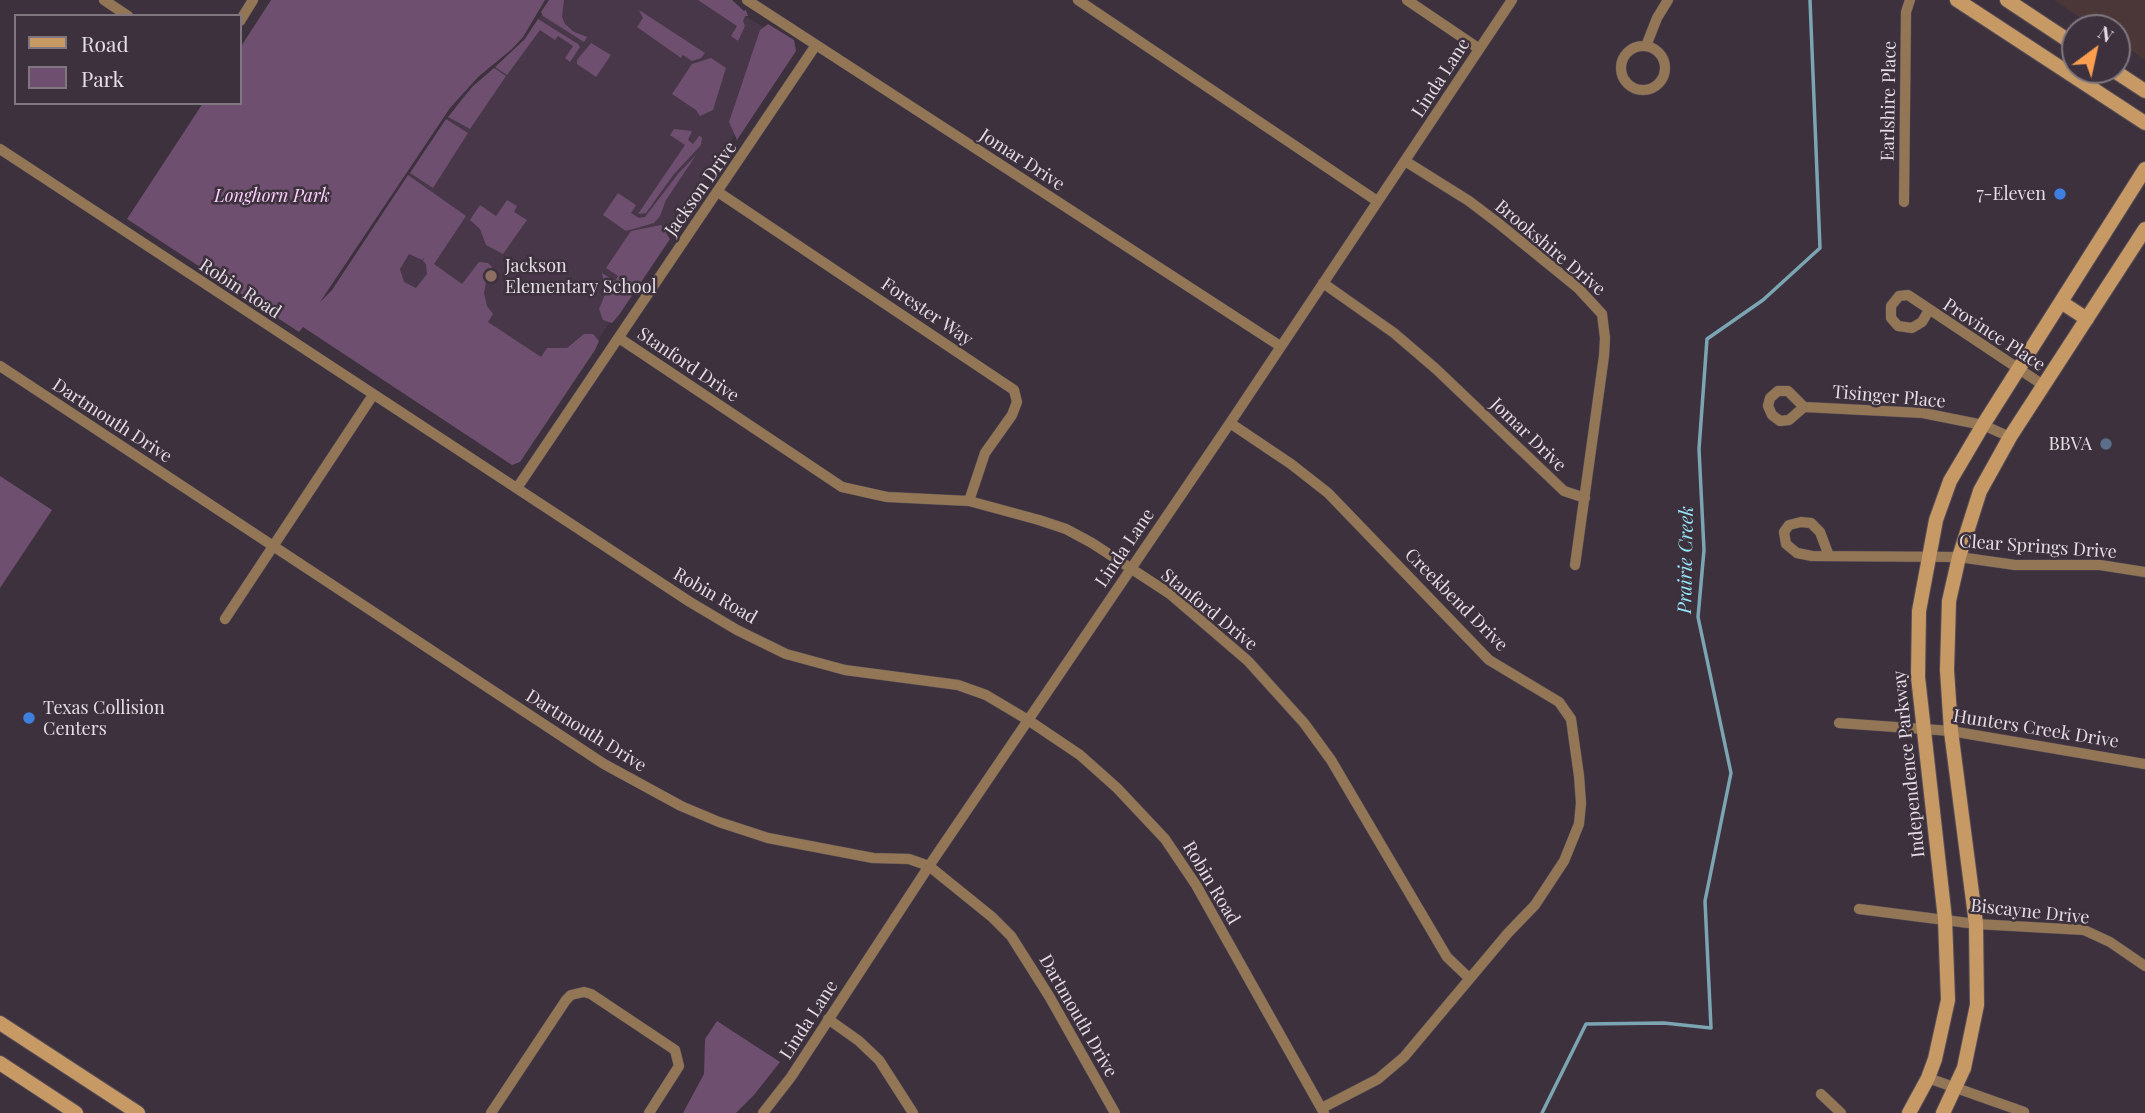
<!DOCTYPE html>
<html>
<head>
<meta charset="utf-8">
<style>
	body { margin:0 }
	#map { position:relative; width:2145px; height:1113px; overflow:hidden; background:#3c313c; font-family:"Playfair Display",serif }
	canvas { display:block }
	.legend { position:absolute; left:14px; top:14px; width:228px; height:91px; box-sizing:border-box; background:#3c313c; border:2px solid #7f767f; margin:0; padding:9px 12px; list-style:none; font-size:21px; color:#e4dde4 }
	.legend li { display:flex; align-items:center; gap:14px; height:35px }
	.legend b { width:35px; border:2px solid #7f767f }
	.north { position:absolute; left:2061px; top:14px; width:70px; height:70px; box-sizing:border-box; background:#3c313c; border:2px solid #7f767f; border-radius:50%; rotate:33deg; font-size:19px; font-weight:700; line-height:28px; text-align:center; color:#e4dde4 }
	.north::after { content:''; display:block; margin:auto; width:24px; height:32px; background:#fb9e50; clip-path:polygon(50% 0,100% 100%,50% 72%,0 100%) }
</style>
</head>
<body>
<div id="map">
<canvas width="2145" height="1113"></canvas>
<ul class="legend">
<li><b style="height:9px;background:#c79a65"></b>Road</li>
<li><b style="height:19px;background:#6f4f70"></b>Park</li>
</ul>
<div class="north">N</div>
</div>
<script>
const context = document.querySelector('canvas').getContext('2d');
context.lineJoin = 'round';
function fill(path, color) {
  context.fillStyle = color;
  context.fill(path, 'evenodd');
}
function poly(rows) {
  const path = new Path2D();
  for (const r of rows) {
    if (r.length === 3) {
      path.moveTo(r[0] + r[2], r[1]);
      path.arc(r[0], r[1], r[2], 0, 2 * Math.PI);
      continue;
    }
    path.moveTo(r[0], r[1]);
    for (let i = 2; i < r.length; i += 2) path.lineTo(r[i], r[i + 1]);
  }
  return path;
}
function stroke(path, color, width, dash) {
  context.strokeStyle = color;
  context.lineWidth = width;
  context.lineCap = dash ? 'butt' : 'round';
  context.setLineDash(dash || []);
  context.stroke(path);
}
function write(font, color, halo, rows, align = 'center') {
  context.font = font + ' "Playfair Display",serif';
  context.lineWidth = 5;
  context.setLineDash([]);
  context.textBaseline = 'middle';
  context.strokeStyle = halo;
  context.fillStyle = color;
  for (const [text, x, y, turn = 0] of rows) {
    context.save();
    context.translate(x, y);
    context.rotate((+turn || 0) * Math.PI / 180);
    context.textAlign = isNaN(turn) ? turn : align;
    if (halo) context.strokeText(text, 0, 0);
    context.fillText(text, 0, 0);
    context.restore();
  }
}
fill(poly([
	[2054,0,2145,0,2145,60,2117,41,2117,28,2096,28]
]), '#4b3738');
fill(poly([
	[552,0,722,0,793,47,515,465,307,329,419,159,464,95,518,47]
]), '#473748');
fill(poly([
	[271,0,545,0,523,37,512,49,478,77,450,108,320,302,332,290,408,175,466,216,434,264,462,284,479,262,488,263,492,267,493,271,486,282,484,293,487,306,493,314,488,322,541,357,547,348,567,348,584,334,593,334,599,341,595,350,520,462,512,465,303,327,299,332,127,219,203,103,240,103,240,48],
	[409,254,422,260,424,258,423,261,426,264,427,274,416,288,404,282,400,269],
	[549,0,564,0,562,17,565,24,574,32,587,37,584,42,543,16,541,12],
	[698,0,732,0,744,11,746,10,748,16,745,16,743,21,745,26,738,41,731,36,737,26],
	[639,10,705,53,701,58,692,61,683,55,681,58,637,27,643,18],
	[538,19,578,44,580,47,570,62,565,58,573,46,558,36,555,40,540,30,507,75,495,67,525,39],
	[768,24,794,40,796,51,737,140,729,122,760,30],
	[591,43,611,55,596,77,577,64,577,60],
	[711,58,726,68,713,110,700,116,696,110,672,94,692,64],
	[494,68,506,76,470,129,448,117,473,86],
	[446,119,468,133,433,188,410,173],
	[674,129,692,131,688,140,693,144,699,136,702,137,701,145,674,174,646,213,638,214,685,145,670,135],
	[696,155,666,200,660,216,654,223,626,231,603,215,618,193,636,205,631,213,639,218,645,217,678,174],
	[507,200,517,206,514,212,527,220,503,254,486,245,480,229,470,220,480,205,496,216],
	[661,225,670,239,619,315,612,323,603,320,599,309,606,292,602,273,615,281,618,276,606,268,631,231],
	[0,476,52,510,0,588],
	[717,1021,780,1062,754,1095,736,1113,683,1113,704,1074,705,1039]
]), '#6f4f70');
stroke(poly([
	[1542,1113,1586,1024,1664,1023,1711,1028,1705,901,1731,773,1698,617,1704,550,1699,449,1707,339,1763,300,1820,248,1810,0]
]), '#7ba5b2', 3.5);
const street = poly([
	[104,0,128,16],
	[747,0,1280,346],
	[1078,0,1377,201],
	[1407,0,1478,48],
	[240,21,253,0],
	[1646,46,1657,18,1668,0],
	[1643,68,22],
	[0,149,690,602,737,630,786,654,845,670,958,685,986,695,1028,720,1080,755,1117,788,1165,839,1196,885,1324,1113],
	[1405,161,1469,201,1498,223,1578,288,1602,314,1605,338,1604,356,1575,565],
	[718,192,1014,390,1017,402,1012,415,985,453,969,501],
	[1904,202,1906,12,1910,0],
	[1323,283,1394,333,1436,369,1564,491,1585,498],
	[1929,310,1922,322,1912,328,1898,326,1891,318,1891,306,1899,296,1908,295,2043,385],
	[619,338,842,487,887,497,969,501,1039,520,1066,529,1092,543,1170,594,1248,661,1304,723,1331,760,1447,957,1469,978],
	[0,366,604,764,681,806,719,822,768,838,873,858,909,859,929,866,992,917,1011,936,1049,996,1115,1113],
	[1778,391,1788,391,1804,407,1789,420,1780,421,1772,415,1768,406,1770,398,1778,391],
	[1804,407,1923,413,1983,425,2010,437],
	[1230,423,1291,464,1328,493,1489,660,1559,702,1571,719,1579,776,1581,803,1579,824,1564,861,1535,905,1508,933,1404,1057,1378,1079,1322,1108],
	[517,488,816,45],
	[1829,556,1820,532,1811,523,1801,522,1789,525,1784,532,1786,544,1797,553,1812,556,1959,557,2015,565,2100,565,2145,572],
	[225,619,373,395],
	[1839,723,1951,731,2145,764],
	[1859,909,1976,924,2084,930,2110,942,2145,966],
	[828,1019,859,1041,879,1060,913,1113],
	[1928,1078,2024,1112],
	[1821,1094,1841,1113],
	[491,1113,566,1000,571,995,584,992,591,994,675,1050,679,1066,649,1113],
	[763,1113,791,1077,929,866,1230,423,1512,0]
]);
const secondary = poly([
	[1957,0,2145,123],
	[2007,0,2075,45],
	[2113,70,2145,91],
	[2061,302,2087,319],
	[0,1023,138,1113],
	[0,1063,76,1113],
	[1909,1113,1928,1078,1935,1059,1948,1000,1945,919,1918,677,1919,611,1936,520,1950,481,1983,425,2145,169],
	[1943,1113,1964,1068,1977,1005,1976,924,1951,731,1947,670,1949,601,1959,557,1980,491,2010,437,2145,229]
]);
stroke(street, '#574d57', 11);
stroke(secondary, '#574d57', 16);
stroke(street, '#927656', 10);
stroke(secondary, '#c79a65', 14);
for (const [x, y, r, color] of [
	[2060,194,7,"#3f7fe0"],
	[491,276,7,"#8d6e63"],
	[2106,444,7,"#5c6f8a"],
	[29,718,7,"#3f7fe0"]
]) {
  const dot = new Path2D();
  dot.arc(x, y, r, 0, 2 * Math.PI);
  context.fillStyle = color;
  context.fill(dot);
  stroke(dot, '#3c313c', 2.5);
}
write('18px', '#e4dde4', '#3c313c', [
	["Linda Lane",1441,78,-57],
	["Earlshire Place",1889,101,-89],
	["Jomar Drive",1022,160,33],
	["Jackson Drive",701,189,-55],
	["Brookshire Drive",1550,248,40],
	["Robin Road",240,289,33],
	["Forester Way",927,312,34],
	["Province Place",1994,335,33],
	["Stanford Drive",688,365,34],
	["Tisinger Place",1889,397,5],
	["Dartmouth Drive",112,421,33],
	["Jomar Drive",1528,435,44],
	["Clear Springs Drive",2038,547,4],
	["Linda Lane",1125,548,-56],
	["Robin Road",715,596,30],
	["Creekbend Drive",1456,600,45],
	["Stanford Drive",1209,610,39],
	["Hunters Creek Drive",2036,729,9],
	["Dartmouth Drive",586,731,32],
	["Independence Parkway",1909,764,-96],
	["Robin Road",1211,883,59],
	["Biscayne Drive",2030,912,6],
	["Dartmouth Drive",1078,1016,60],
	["Linda Lane",809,1020,-57]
]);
write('18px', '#e4dde4', '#3c313c', [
	["7-Eleven",2046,194],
	["Jackson",505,266,"left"],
	["Elementary School",505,287,"left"],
	["BBVA",2092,444],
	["Texas Collision",43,708,"left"],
	["Centers",43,729,"left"]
], 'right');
write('italic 18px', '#fed0ff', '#3c313c', [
	["Longhorn Park",272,196]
]);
write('italic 19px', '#99e5f8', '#3c313c', [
	["Prairie Creek",1686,560,-89]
]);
</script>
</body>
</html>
